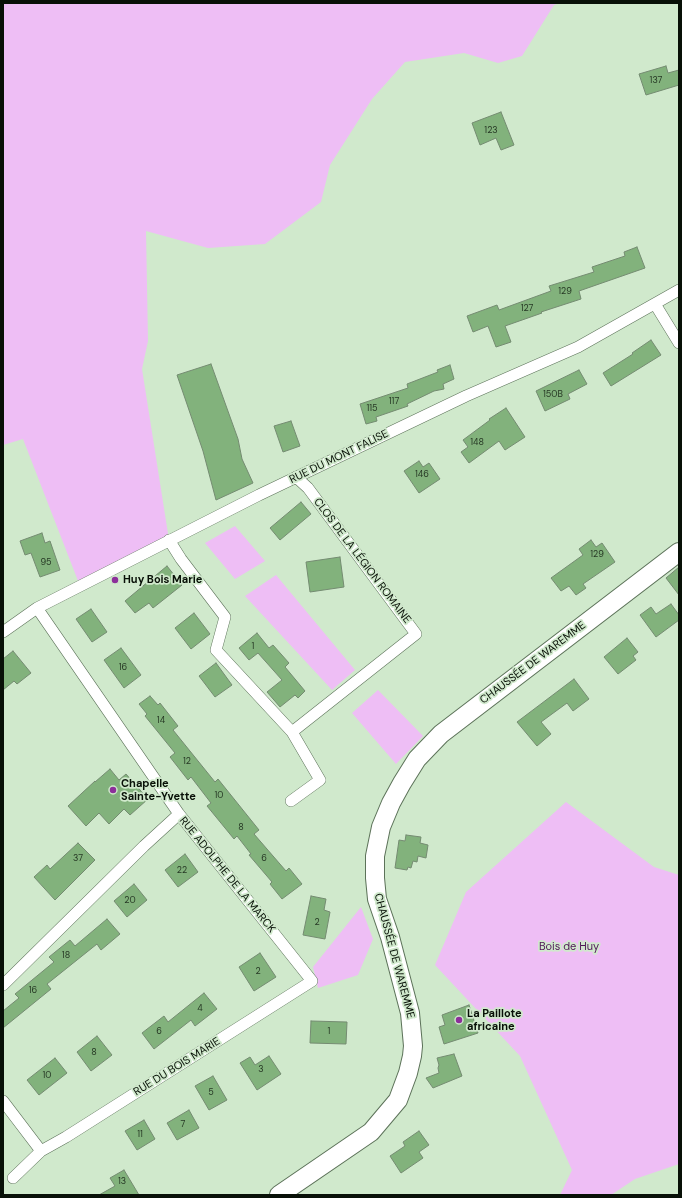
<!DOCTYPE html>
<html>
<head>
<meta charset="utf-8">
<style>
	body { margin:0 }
	#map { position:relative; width:682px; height:1198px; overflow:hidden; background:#d0e9cc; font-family:"DM Sans",sans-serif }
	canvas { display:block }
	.frame { position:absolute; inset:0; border:4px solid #081007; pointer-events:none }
</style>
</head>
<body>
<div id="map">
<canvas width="682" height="1198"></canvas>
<div class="frame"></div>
</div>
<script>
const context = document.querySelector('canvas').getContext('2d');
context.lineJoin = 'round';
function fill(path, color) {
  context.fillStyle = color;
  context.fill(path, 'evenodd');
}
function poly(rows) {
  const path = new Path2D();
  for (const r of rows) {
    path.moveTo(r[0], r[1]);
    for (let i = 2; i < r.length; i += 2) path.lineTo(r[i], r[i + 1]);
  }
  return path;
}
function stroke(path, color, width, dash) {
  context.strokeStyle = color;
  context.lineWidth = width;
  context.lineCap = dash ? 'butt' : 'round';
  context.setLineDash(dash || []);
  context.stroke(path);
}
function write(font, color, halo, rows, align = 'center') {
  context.font = font + ' "DM Sans",sans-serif';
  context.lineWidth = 3.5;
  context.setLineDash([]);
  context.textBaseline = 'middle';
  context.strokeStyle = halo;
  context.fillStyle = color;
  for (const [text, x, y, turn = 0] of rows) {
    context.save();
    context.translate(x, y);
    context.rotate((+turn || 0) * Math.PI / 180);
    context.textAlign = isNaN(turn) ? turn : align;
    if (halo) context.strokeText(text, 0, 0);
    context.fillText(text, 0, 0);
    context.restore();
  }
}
fill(poly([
	[3,3,560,3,554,5,522,56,498,63,464,53,405,62,372,99,330,165,321,202,265,244,208,248,146,231,148,341,142,369,169,540,80,586,23,439,3,445],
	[235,526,265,561,235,579,205,543],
	[276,575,355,670,332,690,245,596],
	[378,690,423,736,396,764,352,713],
	[566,802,654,867,679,875,679,1164,635,1179,611,1195,560,1195,572,1170,520,1056,435,965,466,892],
	[361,907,373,939,358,975,318,988,313,967]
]), '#eebef5');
const building = poly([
	[666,66,668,73,679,70,679,85,646,95,639,74,666,66],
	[501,112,514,145,501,150,496,138,480,145,472,123,501,112],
	[637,247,645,268,579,291,581,299,541,312,542,313,505,326,511,342,496,347,488,326,473,332,467,316,497,305,499,310,551,291,549,286,594,272,592,267,625,256,624,252,637,247],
	[651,340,661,355,611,386,603,373,633,354,632,353,651,340],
	[211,364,238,439,242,459,253,483,216,500,203,451,177,375,211,364],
	[450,365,454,379,443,384,444,389,434,391,407,404,408,406,376,417,377,421,366,424,360,404,408,388,407,384,438,372,437,370,450,365],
	[579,370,587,384,568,394,570,399,545,411,536,391,579,370],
	[506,408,525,437,505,450,499,441,469,463,461,452,468,447,463,440,490,420,489,419,506,408],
	[291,421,300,446,283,452,274,426,291,421],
	[419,461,423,467,429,463,440,479,419,493,404,471,419,461],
	[301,502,311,514,280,540,270,528,301,502],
	[42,533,45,543,50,541,60,570,40,577,31,553,25,555,20,541,42,533],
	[591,540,596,547,602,543,615,562,583,584,586,588,576,595,569,586,561,591,551,578,583,555,579,549,591,540],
	[340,557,344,587,310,592,306,562,340,557],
	[167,566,182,585,153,608,149,603,135,613,125,601,167,566],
	[679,567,679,595,666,578,679,567],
	[671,604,679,615,679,620,656,637,640,615,651,607,656,614,671,604],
	[91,609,107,632,92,642,76,619,91,609],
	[194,613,210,634,191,649,175,628,194,613],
	[257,633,269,648,273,645,289,663,285,667,305,691,298,698,295,695,280,707,267,692,282,680,258,653,249,660,239,648,257,633],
	[627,638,638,652,633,656,636,660,618,674,604,657,627,638],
	[121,648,141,675,124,688,104,660,121,648],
	[13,651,31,673,17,684,14,681,3,690,3,659,13,651],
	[216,663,232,685,215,697,199,676,216,663],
	[574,679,589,699,573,711,567,703,541,722,551,734,537,746,517,722,574,679],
	[150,696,158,705,160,703,178,726,173,730,215,782,218,779,259,830,254,834,286,871,289,868,302,884,282,899,270,884,272,882,249,855,251,854,237,836,234,839,207,806,211,803,191,777,188,780,170,757,175,753,145,716,147,714,139,704,150,696],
	[110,769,119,780,126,774,148,799,130,815,124,809,109,824,99,813,86,826,68,806,95,781,95,782,110,769],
	[406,835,421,837,420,843,428,845,426,858,418,856,417,862,413,861,411,868,408,867,407,870,395,868,399,840,405,841,406,835],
	[78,843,95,860,55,900,34,877,47,865,50,869,78,843],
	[185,854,198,872,178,887,165,870,185,854],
	[134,884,147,900,127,917,114,901,134,884],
	[311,896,326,899,324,910,330,912,325,939,303,935,311,896],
	[107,919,120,934,101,950,97,944,47,984,51,989,3,1028,3,1011,19,998,15,994,54,962,49,957,70,940,75,946,107,919],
	[260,953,276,977,254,991,239,967,260,953],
	[204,993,217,1009,195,1026,191,1020,154,1049,142,1033,164,1016,168,1022,204,993],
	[469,1005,478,1033,444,1044,439,1027,445,1025,442,1015,469,1005],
	[311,1021,347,1022,346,1044,310,1043,311,1021],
	[97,1036,112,1055,91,1071,77,1052,97,1036],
	[454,1054,462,1076,433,1088,426,1078,439,1073,438,1068,439,1065,437,1058,454,1054],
	[269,1056,281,1074,257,1090,240,1063,250,1057,255,1065,269,1056],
	[55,1058,67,1073,39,1095,27,1080,55,1058],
	[213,1076,227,1100,209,1110,195,1086,213,1076],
	[189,1110,199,1128,177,1140,167,1123,189,1110],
	[144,1120,155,1139,137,1150,125,1131,144,1120],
	[419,1131,429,1145,419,1152,423,1158,401,1173,390,1156,405,1146,403,1142,419,1131],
	[124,1170,139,1195,99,1195,115,1186,110,1178,124,1170]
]);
fill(building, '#82b27c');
stroke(building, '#748b71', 1);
const minor = poly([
	[655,304,679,343],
	[169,540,181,559,225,617,216,650,292,732,416,634,308,488,296,477],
	[3,632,37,608,259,495,466,396,578,347,679,290],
	[291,801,320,780,292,732],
	[3,985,144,846,179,814],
	[3,1101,41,1151],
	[13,1178,41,1151,66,1137,312,981,179,814,37,608]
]);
const primary = poly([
	[279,1195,371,1132,398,1100,408,1073,412,1056,413,1046,410,1013,390,937,377,899,375,878,375,856,381,827,391,803,402,783,417,759,441,734,679,552]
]);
stroke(minor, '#5c7259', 12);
stroke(primary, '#5c7259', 20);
stroke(minor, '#fff', 11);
stroke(primary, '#fff', 18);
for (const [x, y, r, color] of [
	[115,580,4,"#8c2f9a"],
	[113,790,4,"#8c2f9a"],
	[459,1020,4,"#8c2f9a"]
]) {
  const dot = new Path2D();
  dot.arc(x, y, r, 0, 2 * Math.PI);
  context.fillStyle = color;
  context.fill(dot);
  stroke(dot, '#d0e9cc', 1.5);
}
write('9px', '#263824', null, [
	["137",656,81],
	["123",491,131],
	["129",565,292],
	["127",527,309],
	["150B",553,395],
	["117",394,402],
	["115",372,409],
	["148",477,443],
	["146",422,475],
	["129",597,555],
	["95",46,563],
	["1",253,647],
	["16",123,668],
	["14",161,721],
	["12",187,762],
	["10",219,796],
	["8",241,828],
	["37",78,859],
	["6",264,859],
	["22",182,871],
	["20",130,901],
	["2",317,923],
	["18",66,956],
	["2",258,972],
	["16",33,991],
	["4",200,1009],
	["6",159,1032],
	["1",329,1032],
	["8",94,1053],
	["3",261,1070],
	["10",47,1076],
	["5",211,1093],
	["7",183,1125],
	["11",140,1135],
	["13",122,1182]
]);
write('11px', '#081007', '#d0e9cc', [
	["RUE DU MONT FALISE",339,457,-26],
	["CLOS DE LA LÉGION ROMAINE",362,561,53],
	["CHAUSSÉE DE WAREMME",533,663,-37],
	["RUE ADOLPHE DE LA MARCK",227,875,51],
	["CHAUSSÉE DE WAREMME",394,956,75],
	["RUE DU BOIS MARIE",177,1067,-32]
]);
write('bold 11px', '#081007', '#d0e9cc', [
	["Huy Bois Marie",123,580],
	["Chapelle",121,784],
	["Sainte-Yvette",121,797],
	["La Paillote",467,1014],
	["africaine",467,1027]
], 'left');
write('11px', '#4e1556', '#d0e9cc', [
	["Bois de Huy",569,947]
]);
</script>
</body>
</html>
